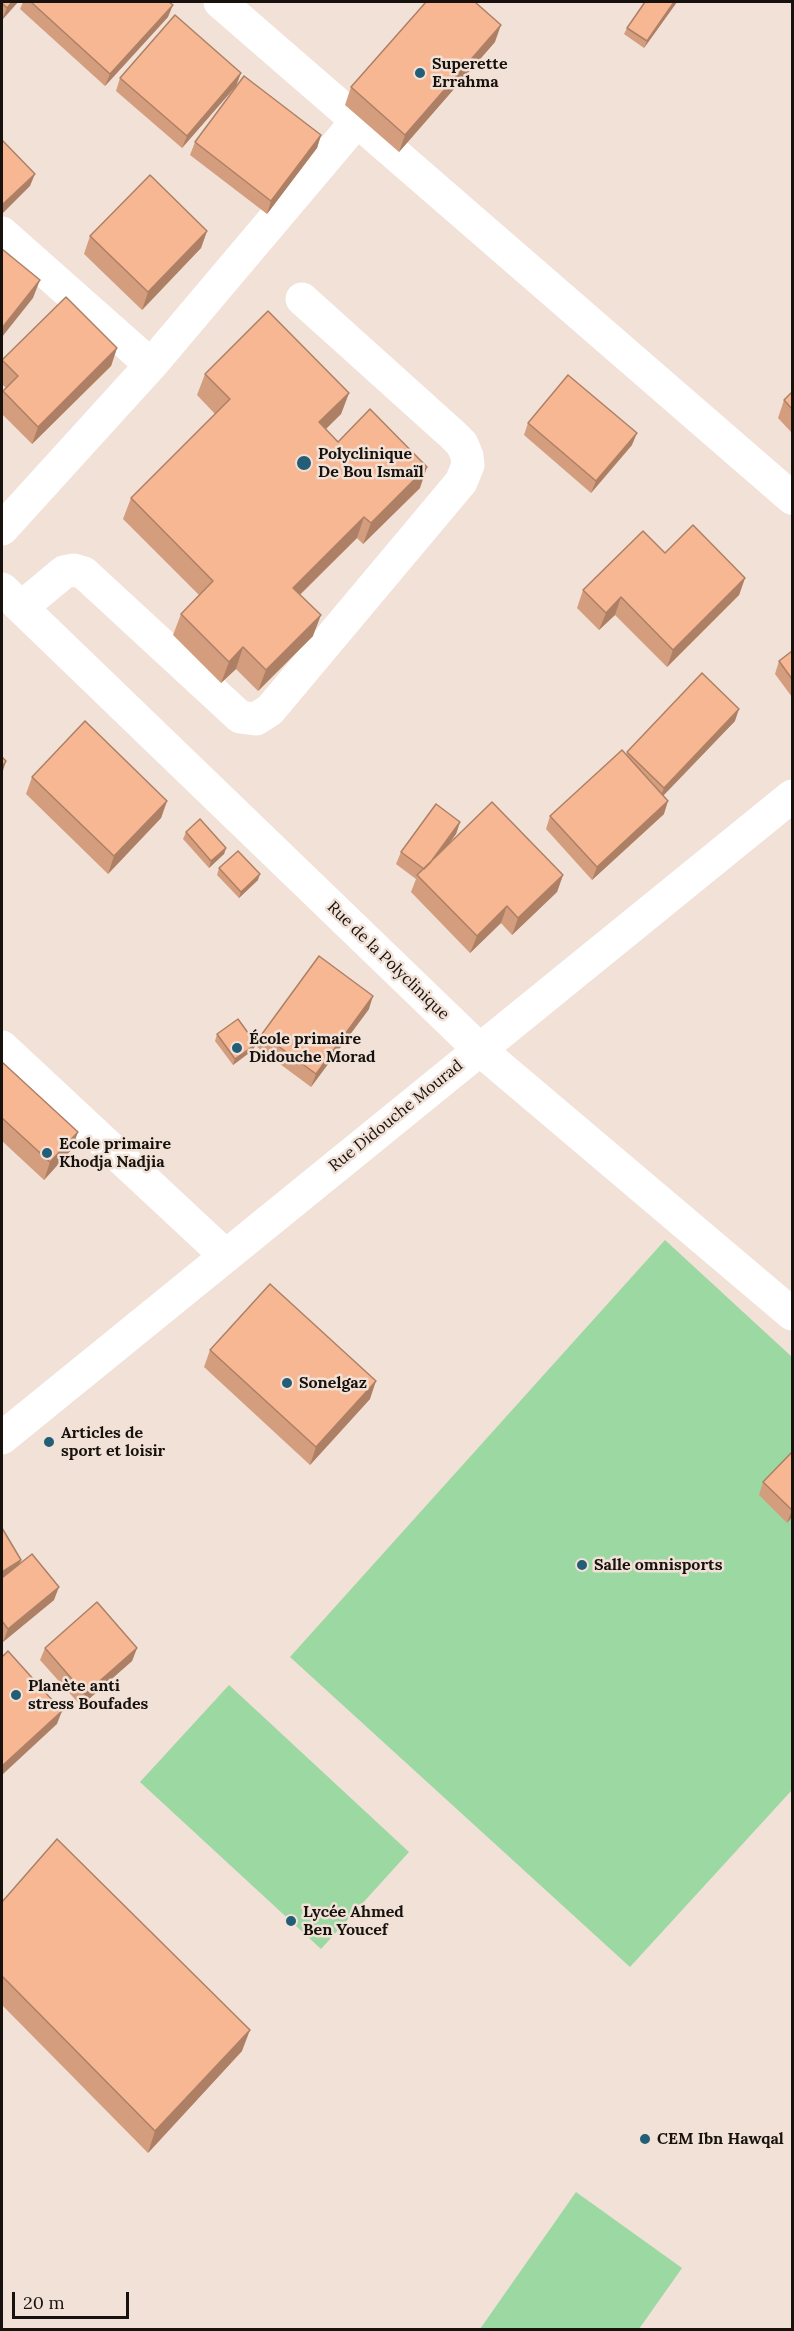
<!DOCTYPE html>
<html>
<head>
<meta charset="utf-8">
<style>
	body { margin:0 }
	#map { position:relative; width:794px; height:2331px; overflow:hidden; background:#f1e1d7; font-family:Lora,serif }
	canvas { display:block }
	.frame { position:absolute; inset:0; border:3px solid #17120e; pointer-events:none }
	.scale { position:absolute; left:12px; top:2292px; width:117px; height:27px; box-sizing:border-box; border:3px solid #17120e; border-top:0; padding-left:8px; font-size:18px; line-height:21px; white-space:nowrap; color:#17120e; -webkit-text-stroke:4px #f1e1d7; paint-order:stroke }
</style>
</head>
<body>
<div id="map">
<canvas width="794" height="2331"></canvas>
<div class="frame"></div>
<div class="scale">20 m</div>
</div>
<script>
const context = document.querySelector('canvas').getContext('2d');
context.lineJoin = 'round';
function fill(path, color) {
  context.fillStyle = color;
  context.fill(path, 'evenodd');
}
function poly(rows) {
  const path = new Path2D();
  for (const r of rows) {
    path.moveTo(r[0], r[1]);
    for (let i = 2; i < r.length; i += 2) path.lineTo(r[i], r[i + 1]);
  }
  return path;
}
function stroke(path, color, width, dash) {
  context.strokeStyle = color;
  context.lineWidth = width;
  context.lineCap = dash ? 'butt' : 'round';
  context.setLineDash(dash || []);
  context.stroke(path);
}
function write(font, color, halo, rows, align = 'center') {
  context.font = font + ' Lora,serif';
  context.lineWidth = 5;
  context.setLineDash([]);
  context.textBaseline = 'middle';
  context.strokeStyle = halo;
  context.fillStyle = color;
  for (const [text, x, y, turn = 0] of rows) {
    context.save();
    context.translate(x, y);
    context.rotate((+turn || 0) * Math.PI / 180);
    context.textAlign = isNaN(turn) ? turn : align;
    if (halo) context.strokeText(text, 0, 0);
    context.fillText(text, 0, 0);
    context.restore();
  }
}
fill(poly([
	[665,1240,792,1357,792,1790,630,1967,290,1657],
	[229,1685,409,1852,321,1949,140,1782],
	[576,2192,682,2268,639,2329,480,2329]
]), '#9cd8a1');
stroke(poly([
	[220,2,792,498],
	[2,233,151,365],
	[2,529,151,365,357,121],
	[2,589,479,1049,792,1314],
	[22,607,64,572,74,570,84,573,240,717,256,719,270,710,461,482,468,465,467,456,462,444,453,435,302,299],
	[2,1047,226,1256]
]), '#fff', 33);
stroke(poly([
	[2,1438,792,796]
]), '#fff', 33);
fill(poly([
	[2,2,18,2,2,20],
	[23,2,169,2,168,17,105,86,20,9],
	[677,2,644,48,624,34,627,28],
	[495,42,399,152,345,105,351,87],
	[241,73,236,86,182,148,116,91,120,78],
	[321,135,317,148,267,214,190,155,195,142],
	[207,231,201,248,142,310,84,254,90,236],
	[117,348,111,366,32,444,2,414,2,395,3,391,6,388,2,384,2,360],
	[205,374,349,393,341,414,325,429,338,442,420,488,363,544,357,538,300,595,313,636,258,691,236,669,221,683,173,635,181,614,199,595,123,519,131,498,215,414,197,395],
	[792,392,792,433,778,418,784,400],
	[528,423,632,445,591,493,524,435],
	[665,553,745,578,739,595,667,667,615,615,599,630,577,608,583,590],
	[792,651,792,697,775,674,779,661],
	[735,721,663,796,664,814,592,880,546,829,550,816,626,755,627,752],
	[32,777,167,801,161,818,108,874,26,794],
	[460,822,456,834,447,846,563,875,557,892,512,935,501,923,470,953,411,892,416,879,396,864,401,852],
	[186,832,226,848,224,854,209,868,183,839],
	[219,868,258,880,239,898,217,875],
	[369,1009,311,1087,257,1047,262,1034],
	[217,1034,256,1044,253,1050,233,1065,215,1041],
	[2,1062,72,1149,44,1180,2,1141],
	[210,1350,370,1399,310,1465,204,1367],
	[792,1452,792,1517,787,1523,759,1495,763,1482],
	[2,1528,21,1560,20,1563,54,1600,3,1642,2,1639],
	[45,1648,137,1648,132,1661,81,1706,40,1660],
	[2,1902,242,2051,148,2153,2,2005]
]), '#d49d7e');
fill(poly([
	[12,2,18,2,2,20,7,8],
	[674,2,677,2,644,48,647,41],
	[173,5,168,17,105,86,110,74],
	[501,25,495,42,399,152,405,135],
	[241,73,236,86,182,148,187,136],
	[321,135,317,148,267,214,271,201],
	[35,174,30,186,2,214,2,209,3,204],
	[207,231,201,248,142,310,148,292],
	[40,280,33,298,2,337,2,328],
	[117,348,111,366,32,444,38,427],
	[349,393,341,414,311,444,319,422],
	[637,433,632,445,591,493,596,481],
	[427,467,420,488,363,544,371,523],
	[364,517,357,538,285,609,293,588],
	[745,578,739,595,667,667,673,650],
	[621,597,615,615,599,630,606,613],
	[321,615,313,636,258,691,266,670],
	[243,647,236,669,221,683,229,662],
	[739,709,735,721,659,800,664,788],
	[6,761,2,774,2,767],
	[167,801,161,818,108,874,114,856],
	[668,801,664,814,592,880,597,867],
	[460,822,456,834,422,880,425,870],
	[226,848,224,854,209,868,211,861],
	[260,874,258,880,239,898,241,892],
	[563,875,557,892,512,935,518,918],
	[507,906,501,923,470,953,477,936],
	[373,996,369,1009,311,1087,316,1074],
	[256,1044,253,1050,233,1065,235,1059],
	[78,1132,72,1149,44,1180,50,1162],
	[376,1381,370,1399,310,1465,316,1447],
	[792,1509,792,1517,787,1523,792,1510],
	[21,1560,16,1572,2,1582,2,1572],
	[59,1587,54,1600,3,1642,8,1629],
	[137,1648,132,1661,81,1706,85,1694],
	[62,1711,57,1724,2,1775,2,1766],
	[250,2030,242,2051,148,2153,155,2131]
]), '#ad8066');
const building = poly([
	[2,2,12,2,7,8,2,3,2,2],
	[31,2,169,2,173,5,110,74,31,2],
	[426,2,475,2,501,25,405,135,351,87,426,2],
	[645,2,674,2,647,41,627,28,645,2],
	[175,15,241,73,187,136,120,78,175,15],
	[244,76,321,135,271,201,195,142,244,76],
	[2,140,35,174,3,204,2,202,2,140],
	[150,175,207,231,148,292,90,236,150,175],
	[2,249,40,280,2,328,2,249],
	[66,297,117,348,38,427,3,391,18,376,2,360,66,297],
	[268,311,349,393,319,422,338,442,370,409,427,467,371,523,364,517,293,588,321,615,266,670,243,647,229,662,181,614,213,581,131,498,230,399,205,374,268,311],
	[568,375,637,433,596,481,528,423,568,375],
	[792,392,792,409,784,400,792,392],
	[693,525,745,578,673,650,621,597,606,613,583,590,643,531,665,553,693,525],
	[792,651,792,679,779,661,792,651],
	[702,673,739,709,664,788,627,752,702,673],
	[85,721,167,801,114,856,32,777,85,721],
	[622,750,668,801,597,867,550,816,622,750],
	[2,757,6,761,2,767,2,757],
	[492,802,563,875,518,918,507,906,477,936,417,875,492,802],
	[436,804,460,822,430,863,424,869,401,852,436,804],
	[200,819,226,848,211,861,186,832,200,819],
	[238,851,260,874,241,892,219,868,238,851],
	[319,956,373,996,316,1074,262,1034,319,956],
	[238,1019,256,1044,235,1059,217,1034,238,1019],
	[2,1062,78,1132,50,1162,2,1118,2,1062],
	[270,1284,376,1381,316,1447,210,1350,270,1284],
	[792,1452,792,1510,763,1482,792,1452],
	[2,1528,21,1560,2,1572,2,1528],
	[32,1554,59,1587,8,1629,2,1621,2,1578,32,1554],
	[97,1602,137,1648,85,1694,45,1648,97,1602],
	[8,1651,62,1711,2,1766,2,1657,8,1651],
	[57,1839,250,2030,155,2131,2,1976,2,1902,57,1839]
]);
fill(building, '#f7b792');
stroke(building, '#ad8066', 1.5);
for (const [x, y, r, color] of [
	[420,73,6,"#235d76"],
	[304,463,8,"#235d76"],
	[237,1048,6,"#235d76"],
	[47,1153,6,"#235d76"],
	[287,1383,6,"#235d76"],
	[49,1442,6,"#235d76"],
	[582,1565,6,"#235d76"],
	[16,1695,6,"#235d76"],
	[291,1921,6,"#235d76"],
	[645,2139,6,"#235d76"]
]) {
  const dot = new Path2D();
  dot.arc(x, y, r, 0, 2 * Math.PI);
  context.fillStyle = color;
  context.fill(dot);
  stroke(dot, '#f1e1d7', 2);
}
write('bold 16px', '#17120e', '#f1e1d7', [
	["Superette",432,64],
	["Errahma",432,82],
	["Polyclinique",318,454],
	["De Bou Ismaïl",318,472],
	["École primaire",249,1039],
	["Didouche Morad",249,1057],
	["Ecole primaire",59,1144],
	["Khodja Nadjia",59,1162],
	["Sonelgaz",299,1383],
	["Articles de",61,1433],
	["sport et loisir",61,1451],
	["Salle omnisports",594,1565],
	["Planète anti",28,1686],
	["stress Boufades",28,1704],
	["Lycée Ahmed",303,1912],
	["Ben Youcef",303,1930],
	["CEM Ibn Hawqal",657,2139]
], 'left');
write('16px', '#17120e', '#f1e1d7', [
	["Rue de la Polyclinique",388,961,44],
	["Rue Didouche Mourad",396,1116,-39]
]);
</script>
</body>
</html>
